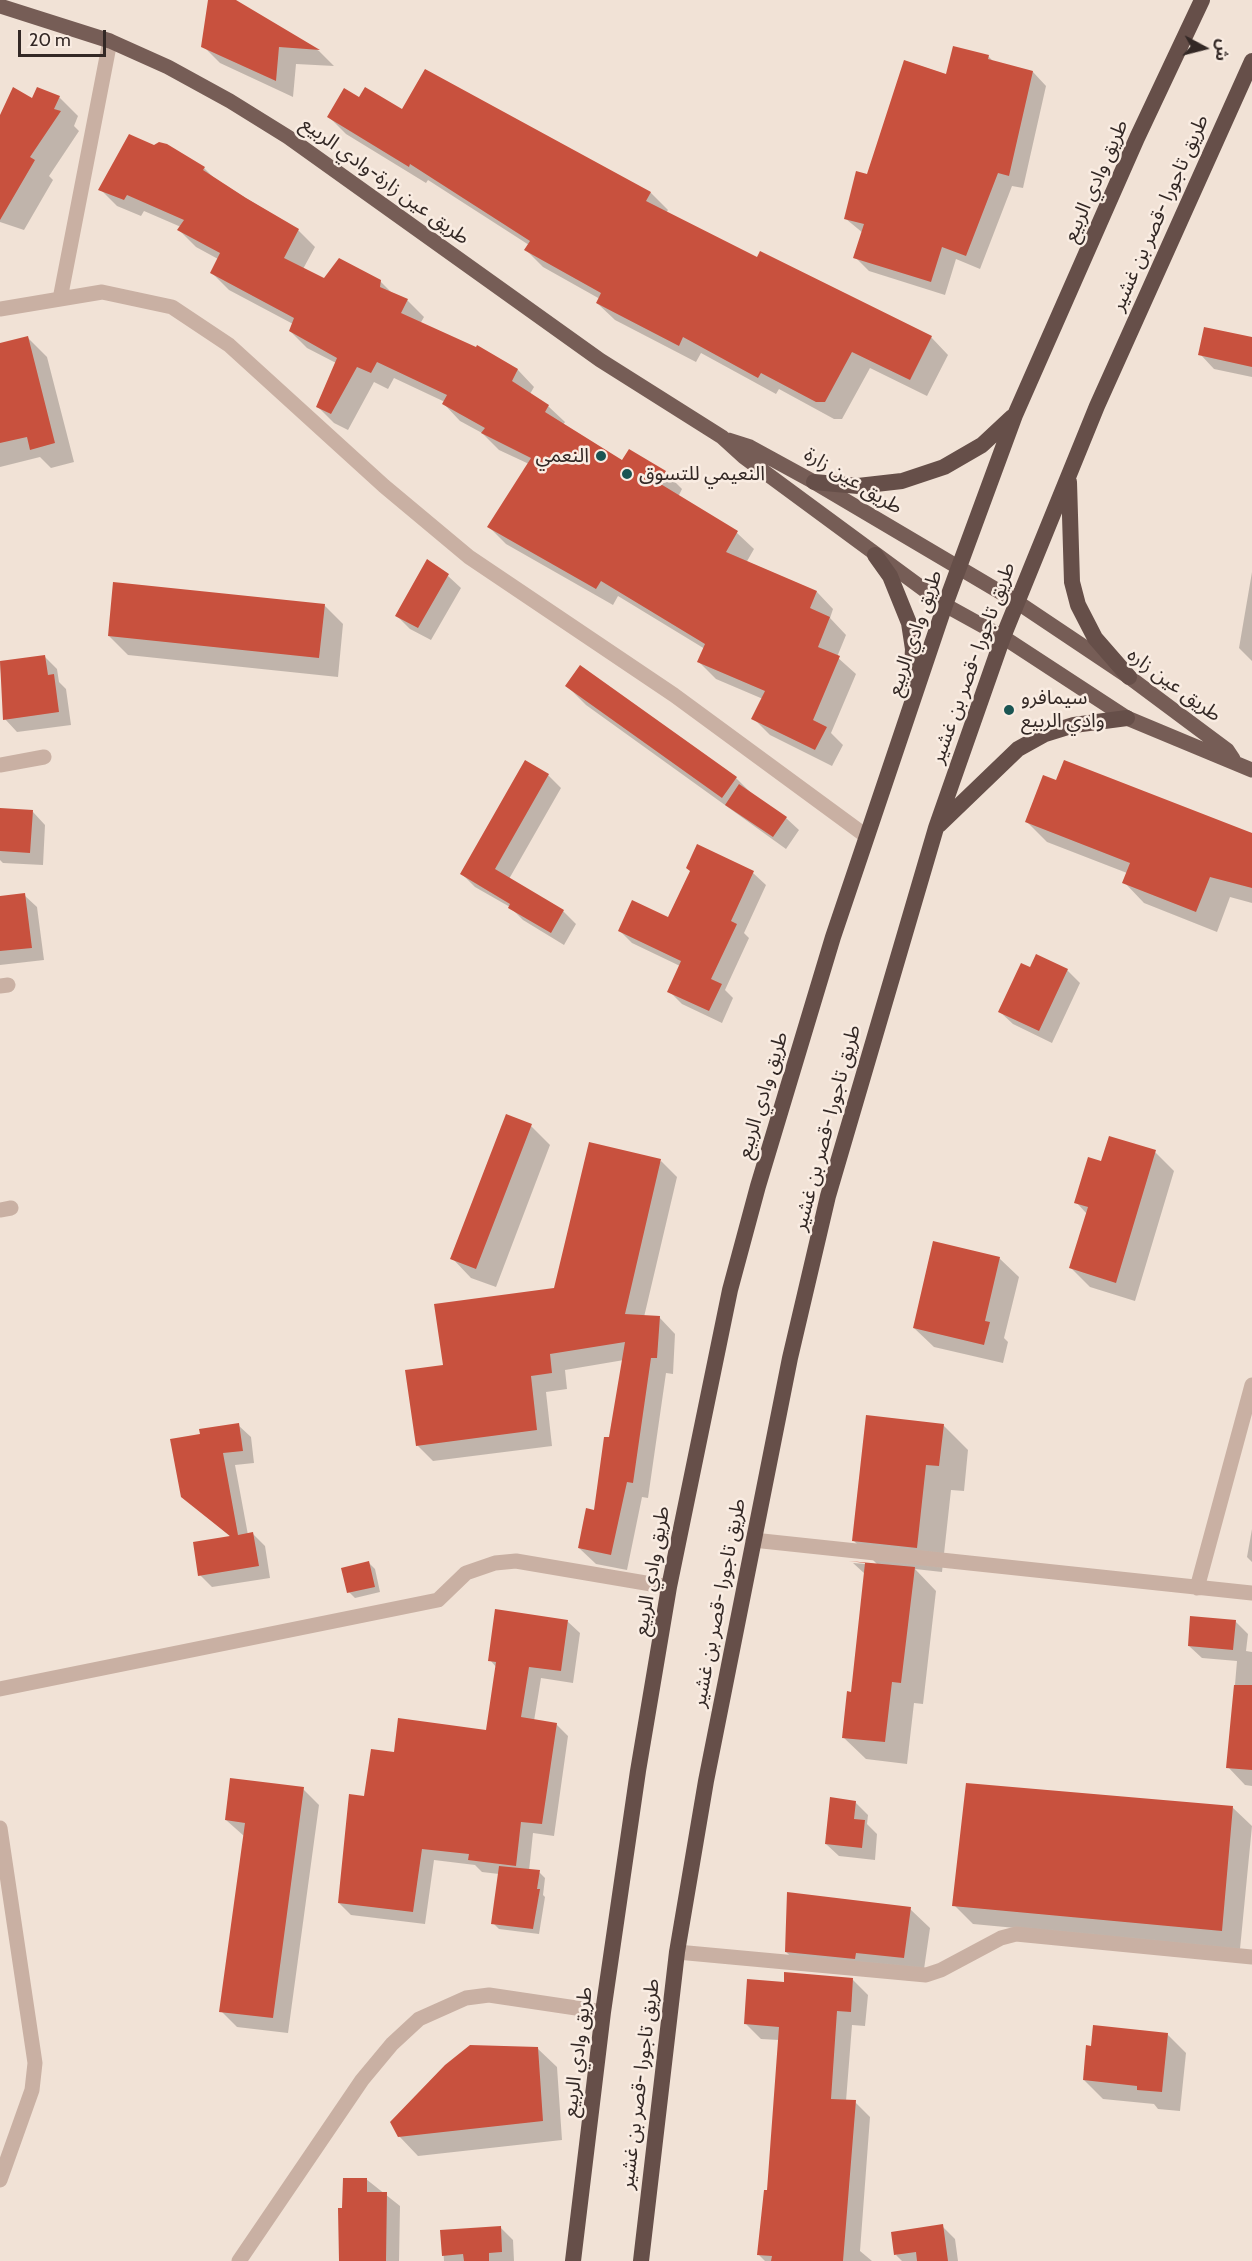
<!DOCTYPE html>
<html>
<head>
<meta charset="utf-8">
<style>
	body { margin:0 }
	#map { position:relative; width:1252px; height:2261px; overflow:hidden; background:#f1e2d6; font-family:Cabin,"Noto Sans Arabic",sans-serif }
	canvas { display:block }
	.north { position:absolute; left:1174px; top:18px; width:60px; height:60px; -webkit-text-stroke:4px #f9ece2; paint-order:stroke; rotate:97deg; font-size:16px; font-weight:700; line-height:24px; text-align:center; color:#332825 }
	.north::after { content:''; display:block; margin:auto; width:21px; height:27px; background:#332825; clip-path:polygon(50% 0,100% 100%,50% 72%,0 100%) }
	.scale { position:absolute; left:18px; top:30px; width:88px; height:27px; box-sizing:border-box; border:3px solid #332825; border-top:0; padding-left:8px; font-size:18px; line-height:21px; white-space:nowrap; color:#332825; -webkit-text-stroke:4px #f9ece2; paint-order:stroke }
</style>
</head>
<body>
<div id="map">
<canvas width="1252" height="2261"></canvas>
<div class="north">ش</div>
<div class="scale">20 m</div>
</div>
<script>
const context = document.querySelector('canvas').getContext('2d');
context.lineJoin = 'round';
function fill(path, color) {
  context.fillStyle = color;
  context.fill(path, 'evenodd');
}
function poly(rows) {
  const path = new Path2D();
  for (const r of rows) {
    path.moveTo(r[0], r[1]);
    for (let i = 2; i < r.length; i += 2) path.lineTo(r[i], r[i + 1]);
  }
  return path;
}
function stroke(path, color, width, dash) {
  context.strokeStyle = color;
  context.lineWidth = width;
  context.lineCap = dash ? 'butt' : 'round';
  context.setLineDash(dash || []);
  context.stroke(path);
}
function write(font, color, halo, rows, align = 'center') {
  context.font = font + ' Cabin,"Noto Sans Arabic",sans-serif';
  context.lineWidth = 5;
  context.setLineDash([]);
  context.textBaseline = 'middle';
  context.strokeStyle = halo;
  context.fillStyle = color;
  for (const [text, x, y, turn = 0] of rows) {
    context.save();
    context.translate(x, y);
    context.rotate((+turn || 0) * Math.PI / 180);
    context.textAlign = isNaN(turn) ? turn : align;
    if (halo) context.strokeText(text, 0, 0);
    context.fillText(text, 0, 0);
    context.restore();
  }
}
fill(poly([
	[210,0,233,0,319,51,334,66,296,64,293,97,220,63,203,46],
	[988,56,995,63,1033,72,1046,86,1023,188,1012,186,980,269,956,259,945,295,869,271,855,257,863,233,846,219,868,175,947,76],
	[426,71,651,193,668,210,666,213,757,259,931,337,948,355,927,396,870,368,842,419,834,419,779,389,776,394,701,353,696,362,615,320,597,303,600,299,543,267,526,250,529,245,428,180,426,183,346,134,329,117,359,99,403,111],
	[59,97,78,116,74,126,79,131,49,176,53,180,24,230,0,222,0,119,33,101],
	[204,168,215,179,298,230,315,247,303,269,324,280,380,281,393,294,407,300,424,317,420,324,477,349,478,347,518,370,534,387,530,394,548,406,565,422,563,425,622,463,665,472,682,489,678,497,737,533,754,549,746,563,817,592,833,609,830,618,846,635,837,657,856,674,831,733,843,745,832,766,770,735,753,718,763,699,716,679,699,662,705,649,618,596,613,605,506,544,489,527,529,464,499,450,482,433,460,421,444,404,445,402,394,378,388,389,374,382,348,430,334,423,317,406,336,363,307,348,290,331,293,324,229,290,212,273,218,259,196,247,179,230,181,227,144,211,141,216,117,206,100,189],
	[28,338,47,357,74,462,51,468,40,457,0,467,0,345],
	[1252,339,1252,377,1214,369,1200,354],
	[1252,572,1252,661,1239,648],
	[448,576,461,588,431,640,410,629,397,616],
	[324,605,343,624,338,677,128,655,109,636],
	[44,656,57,669,59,682,66,689,71,725,17,732,5,719,0,662],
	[567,686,736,778,753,795,786,818,799,830,786,849,586,705],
	[548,775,561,788,509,879,563,911,576,924,564,945,523,920,510,907,475,887,462,874],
	[0,810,33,812,45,825,43,865,3,863,0,860],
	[1026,821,1241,830,1252,833,1252,903,1230,897,1217,932,1144,903,1124,882,1127,873,1047,842],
	[698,846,753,873,766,885,744,933,749,938,725,990,733,998,722,1023,682,1004,669,991,680,966,632,943,620,931,669,919,691,872],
	[24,895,37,907,44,960,0,965,0,898],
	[1067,970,1080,983,1052,1043,1013,1024,1000,1012],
	[531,1126,550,1145,496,1287,471,1278,452,1258],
	[1155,1152,1174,1171,1135,1301,1090,1287,1071,1268,1087,1214,1076,1202,1102,1163],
	[661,1161,677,1177,644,1317,659,1317,675,1334,673,1374,666,1373,648,1498,642,1497,627,1570,596,1564,579,1548,595,1512,624,1360,565,1370,567,1389,546,1392,552,1446,433,1461,417,1445,444,1367,556,1289],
	[999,1258,1019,1277,1004,1338,1008,1342,1003,1363,934,1347,914,1328],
	[238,1425,251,1437,254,1463,235,1465,248,1535,253,1534,265,1546,270,1578,212,1587,200,1575,231,1537,182,1496],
	[943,1425,968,1450,964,1491,951,1490,942,1572,915,1569,936,1591,923,1704,914,1703,907,1764,866,1759,843,1737,852,1693,865,1574,853,1563,878,1565,853,1540],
	[1252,1529,1252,1562,1247,1557],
	[369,1563,375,1569,380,1592,355,1598,349,1592],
	[567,1621,580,1633,573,1683,541,1678,534,1721,556,1724,568,1736,554,1836,533,1833,529,1871,539,1872,545,1878,543,1895,545,1897,539,1934,499,1929,493,1923,499,1874,482,1872,475,1865,434,1860,425,1924,351,1915,339,1903,366,1798,396,1753,488,1732,497,1668,490,1660],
	[1235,1621,1248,1634,1246,1651,1252,1652,1252,1786,1245,1785,1228,1767,1237,1661,1202,1658,1189,1646],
	[303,1789,319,1805,288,2033,237,2027,221,2011,244,1836,226,1820],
	[855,1802,868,1815,867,1824,877,1834,875,1860,839,1856,826,1844],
	[1232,1807,1252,1826,1240,1949,973,1924,954,1905],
	[910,1909,930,1928,923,1976,806,1971,786,1952],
	[853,1980,868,1995,865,2026,852,2025,846,2101,855,2102,870,2117,860,2251,872,2261,765,2261,758,2254,768,2192,779,2040,761,2039,746,2024,785,1983],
	[1167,2034,1186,2053,1180,2111,1158,2109,1154,2104,1103,2099,1084,2080],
	[537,2048,557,2067,562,2140,418,2156,399,2136],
	[366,2179,400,2206,399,2261,340,2261,344,2210],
	[942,2226,955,2239,958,2261,902,2261,896,2255],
	[500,2227,513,2240,514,2261,444,2261,442,2232]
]), '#0003');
fill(poly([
	[208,0,236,0,320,50,279,47,276,81,201,47],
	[953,46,989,55,988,59,1033,71,1009,176,998,173,966,256,942,247,931,282,853,258,864,224,844,219,856,171,867,174,904,60,946,74],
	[425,69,651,192,646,201,757,257,760,251,932,336,910,380,852,352,825,402,816,402,761,373,758,378,683,337,679,346,596,303,601,293,524,250,530,241,410,164,409,167,327,117,344,88,359,97,365,87,402,109],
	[13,87,32,98,37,87,60,96,54,109,61,111,30,157,35,160,0,220,0,115],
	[129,134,154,145,159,142,167,144,205,167,203,170,246,198,299,229,284,258,324,278,339,258,381,280,380,287,408,299,401,313,476,347,477,345,518,369,512,381,549,405,545,412,622,460,629,449,666,471,659,483,738,531,726,552,817,591,810,608,830,617,818,647,840,656,813,720,827,727,815,750,751,719,765,691,697,662,705,644,601,581,596,589,487,527,531,458,481,433,485,428,442,404,447,395,377,362,371,373,357,367,331,414,316,407,337,358,289,331,294,318,210,273,220,253,177,230,184,220,127,195,124,200,98,190],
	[1204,327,1252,337,1252,367,1198,355],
	[28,336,55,443,30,450,27,437,0,443,0,343],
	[427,559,449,574,418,628,395,616],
	[113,582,325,604,319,658,108,636],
	[45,655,48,675,54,674,59,712,3,720,0,661],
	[580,665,737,777,722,798,565,686],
	[525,760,549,774,495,869,564,910,551,933,508,908,510,904,460,874],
	[1064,760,1252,833,1252,888,1210,877,1196,912,1122,883,1130,863,1025,822,1043,775,1056,780],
	[739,784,787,817,773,837,725,805],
	[0,808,33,810,30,853,0,851],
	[697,844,754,871,731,921,737,924,711,979,722,984,709,1011,667,992,681,961,618,931,632,900,668,917,690,871,686,868],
	[25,893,32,948,0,951,0,896],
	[1036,954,1068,969,1039,1031,998,1012,1021,963,1030,967],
	[506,1114,532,1124,476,1269,450,1259],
	[1109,1136,1156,1150,1116,1283,1069,1268,1088,1207,1074,1203,1088,1157,1101,1161],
	[589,1142,661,1159,625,1314,660,1316,657,1358,651,1358,633,1483,627,1482,611,1555,578,1548,586,1508,594,1510,604,1437,609,1437,625,1342,550,1354,552,1373,531,1376,537,1430,416,1446,405,1370,443,1365,434,1304,554,1288],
	[933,1241,1000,1257,985,1321,990,1322,984,1345,913,1328],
	[866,1415,944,1424,939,1466,926,1465,917,1548,852,1541],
	[239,1423,243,1451,223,1453,238,1535,253,1532,259,1566,198,1576,193,1542,230,1536,181,1497,170,1439,200,1434,199,1429],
	[369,1561,375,1587,347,1593,341,1568],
	[849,1561,915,1567,901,1683,892,1682,885,1742,842,1738,847,1691,851,1692,865,1563],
	[495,1609,568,1620,561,1671,529,1667,521,1717,557,1723,542,1824,521,1822,516,1866,468,1860,469,1854,422,1849,413,1912,338,1903,349,1794,364,1796,371,1749,394,1752,398,1718,486,1730,496,1662,488,1661],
	[1190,1616,1236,1620,1233,1650,1188,1646],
	[1234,1685,1252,1685,1252,1770,1226,1768],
	[230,1778,304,1787,273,2018,219,2012,245,1823,225,1820],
	[966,1783,1233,1806,1222,1931,952,1906],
	[830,1797,856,1801,854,1819,865,1820,862,1848,825,1844],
	[499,1866,540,1870,537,1889,540,1889,533,1929,491,1924],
	[787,1892,911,1907,904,1958,856,1953,855,1959,785,1952],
	[784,1972,853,1978,851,2012,837,2011,831,2099,856,2100,843,2261,771,2261,772,2256,757,2255,764,2190,767,2190,779,2027,744,2024,747,1979,784,1982],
	[1093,2025,1168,2033,1162,2092,1137,2090,1137,2086,1083,2080,1086,2045,1091,2046],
	[470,2045,538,2047,543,2121,398,2137,390,2122,445,2065],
	[343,2178,367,2178,367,2192,387,2192,386,2261,339,2261,338,2208,342,2208],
	[943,2224,948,2261,917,2261,916,2252,894,2255,891,2232],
	[501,2226,502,2252,489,2253,489,2261,464,2261,463,2254,442,2256,440,2230]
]), '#c8513e');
stroke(poly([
	[60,299,110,41],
	[0,309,102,292,172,307,229,345,384,486,469,557,674,695,866,836],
	[0,765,44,757],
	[0,986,8,985],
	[0,1210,11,1208],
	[753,1540,1252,1593],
	[1197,1588,1252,1385],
	[0,1689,438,1600,466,1573,495,1563,516,1561,669,1587],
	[0,1828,35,2063,32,2090,0,2180],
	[677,1952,926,1975,941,1970,1001,1938,1016,1934,1252,1957],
	[239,2261,362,2080,392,2044,419,2019,466,1998,489,1995,603,2012]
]), '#c9b0a3', 15);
stroke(poly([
	[0,6,110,41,168,67,230,101,288,137,600,360,722,437,744,457,945,605,1003,637,1127,718,1252,770],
	[728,440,750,447,814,482,1017,602,1129,677,1227,750,1233,759]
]), '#765d56', 15);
stroke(poly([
	[814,482,858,486,902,481,944,467,982,445,1012,417],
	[1069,482,1072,582,1078,605,1095,638,1129,677],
	[875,555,890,576,909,623,913,649,911,686],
	[939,825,1018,749,1045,734,1074,725,1127,718],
	[573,2261,603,2012,638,1771,669,1587,730,1290,758,1186,833,937,945,605,1015,415,1137,138,1202,0],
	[641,2261,677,1952,706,1781,790,1358,828,1196,936,828,1003,637,1097,406,1252,61]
]), '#664f49', 16);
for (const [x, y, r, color] of [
	[601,456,6,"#1a5553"],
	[627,474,6,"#1a5553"],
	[1009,710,6,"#1a5553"]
]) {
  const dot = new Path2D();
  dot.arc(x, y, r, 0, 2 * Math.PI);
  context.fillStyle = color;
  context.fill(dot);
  stroke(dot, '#f9ece2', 2);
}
write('20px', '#332825', '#f9ece2', [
	["طريق عين زارة-وادي الربيع",385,181,36],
	["طريق وادي الربيع",1096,181,-66],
	["طريق تاجورا -قصر بن غشير",1160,213,-66],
	["طريق عين زارة",853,481,31],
	["طريق وادي الربيع",915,633,-71],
	["طريق تاجورا -قصر بن غشير",973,663,-70],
	["طريق عين زاره",1174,685,36],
	["طريق وادي الربيع",763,1095,-73],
	["طريق تاجورا -قصر بن غشير",827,1128,-75],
	["طريق وادي الربيع",652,1571,-80],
	["طريق تاجورا -قصر بن غشير",719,1603,-79],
	["طريق وادي الربيع",578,2052,-83],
	["طريق تاجورا -قصر بن غشير",640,2084,-83]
]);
write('20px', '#332825', '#f9ece2', [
	["النعمي",589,456,"right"],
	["النعيمي للتسوق",639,474],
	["سيمافرو",1021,698],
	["وادي الربيع",1021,721]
], 'left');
</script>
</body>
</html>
